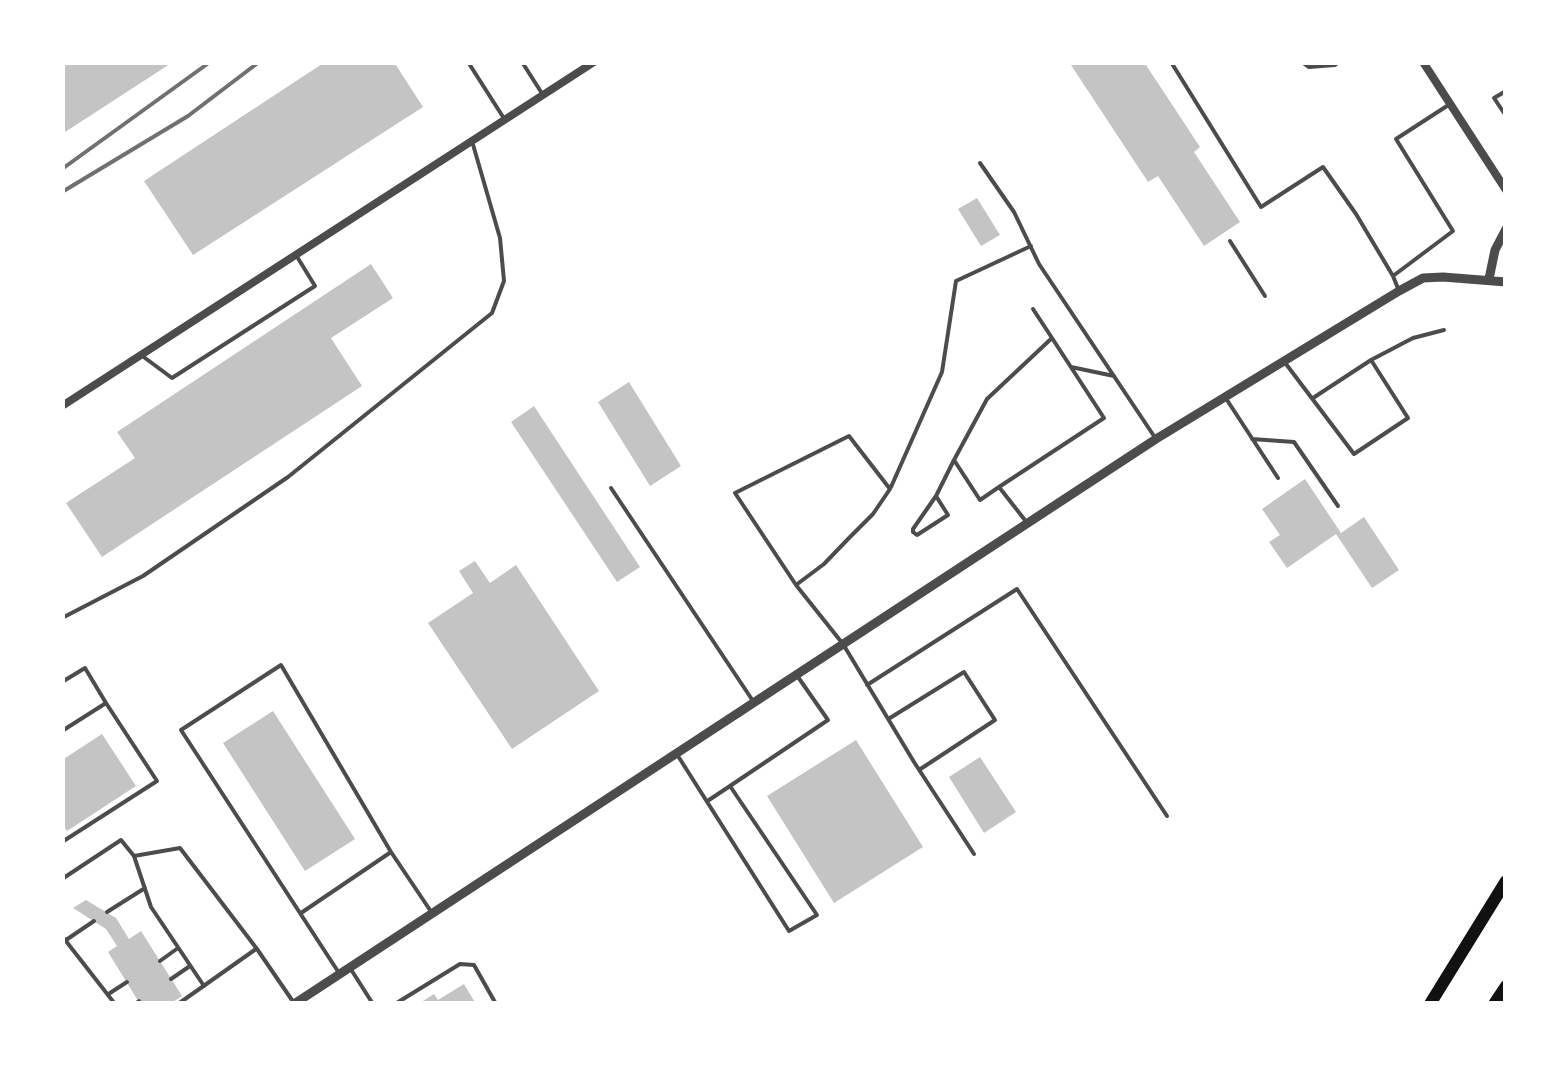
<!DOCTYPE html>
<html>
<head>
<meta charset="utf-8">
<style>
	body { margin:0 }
	#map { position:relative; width:1568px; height:1066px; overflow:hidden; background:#fff; font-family:"Crimson Pro",serif }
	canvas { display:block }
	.frame { position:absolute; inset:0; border:65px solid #fff; pointer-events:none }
</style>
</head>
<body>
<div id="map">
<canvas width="1568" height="1066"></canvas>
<div class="frame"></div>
</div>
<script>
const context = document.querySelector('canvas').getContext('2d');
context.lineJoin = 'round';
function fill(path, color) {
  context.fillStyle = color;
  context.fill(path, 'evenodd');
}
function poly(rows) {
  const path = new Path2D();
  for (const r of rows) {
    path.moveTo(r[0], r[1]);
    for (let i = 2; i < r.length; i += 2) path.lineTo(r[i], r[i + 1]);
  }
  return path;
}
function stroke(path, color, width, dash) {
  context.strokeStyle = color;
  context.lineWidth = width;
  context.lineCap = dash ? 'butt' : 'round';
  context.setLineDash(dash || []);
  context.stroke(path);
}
fill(poly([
	[62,62,173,62,62,134],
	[325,62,394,62,423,107,193,255,144,181],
	[1069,62,1144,62,1200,147,1194,152,1240,222,1204,246,1158,176,1148,182],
	[977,198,1000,235,981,246,958,209],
	[371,264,393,298,331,338,362,386,102,557,66,503,135,458,117,432],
	[629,382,681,466,650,486,598,402],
	[534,406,640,567,617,582,511,422],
	[1305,479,1341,533,1364,517,1399,570,1372,588,1336,534,1287,568,1269,542,1280,535,1262,509],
	[475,561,490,583,516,565,599,691,512,749,428,623,473,593,459,571],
	[273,711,355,839,305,871,223,743],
	[102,734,136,786,67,831,62,825,62,760],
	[856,740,923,847,834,903,767,796],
	[980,757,1016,812,984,833,949,777],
	[86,900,116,918,129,939,141,931,182,996,170,1004,140,1004,108,952,117,946,106,929,73,908],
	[464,984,476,1004,418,1004,434,994,438,1000]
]), '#c4c4c4');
stroke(poly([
	[468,62,505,120],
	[522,62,543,95],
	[1171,62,1261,207,1323,167,1356,214,1393,276],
	[1302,62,1309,67,1335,65,1339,62],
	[1506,91,1494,98,1506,116],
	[980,163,1014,212,1039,264,1156,439],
	[1230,241,1265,296],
	[1399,291,1393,276,1453,231,1396,139,1450,104],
	[1033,309,1052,338],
	[141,355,172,378,315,286,296,255],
	[1371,360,1413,338,1444,330],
	[1286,364,1354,454,1408,418,1371,360,1313,398],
	[1071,367,1114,376],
	[1225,397,1278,478],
	[1252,439,1294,442,1338,506],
	[954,460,987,399,1052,338,1104,418,999,487],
	[891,487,942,372,956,281,1031,246],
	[611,488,753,701],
	[936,496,948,515,917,535,913,532,913,529,936,496,954,460,980,500,999,487,1028,524],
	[796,585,735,493,849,436,890,489,873,514,849,538,824,564,796,585,843,644,914,762,974,854],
	[62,618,143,576,288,477,492,313,504,281,500,238,472,141],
	[62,682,85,668,106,703],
	[867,685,1017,589,1167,816],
	[890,718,964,672,995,720,919,770],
	[62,731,106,703,157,781,62,842],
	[678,756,789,931,817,915,730,786,828,720,798,677],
	[709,800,730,786],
	[134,856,151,907,204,986],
	[62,879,121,840,134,856,180,848,257,949,294,1003],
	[107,912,145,888],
	[301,913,391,852],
	[62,936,115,1004],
	[66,940,94,921],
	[160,961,178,948],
	[352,971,373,1004],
	[339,973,181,730,281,665,391,852,432,913],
	[171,979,190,966],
	[110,993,127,982],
	[135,1004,139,1001],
	[178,1004,256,949],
	[395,1004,460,964,474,965,496,1004]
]), '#4c4c4c', 4);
stroke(poly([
	[1423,62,1506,190],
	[62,406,594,62]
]), '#4c4c4c', 8);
stroke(poly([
	[1489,279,1495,250,1506,229],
	[294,1004,1156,439,1399,291,1423,278,1443,277,1506,282]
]), '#4c4c4c', 9);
stroke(poly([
	[1430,1004,1506,881],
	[1494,1004,1506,986]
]), '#111', 12);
stroke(poly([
	[62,169,210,62],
	[62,192,188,116,259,62]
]), '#707070', 4);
</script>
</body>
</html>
